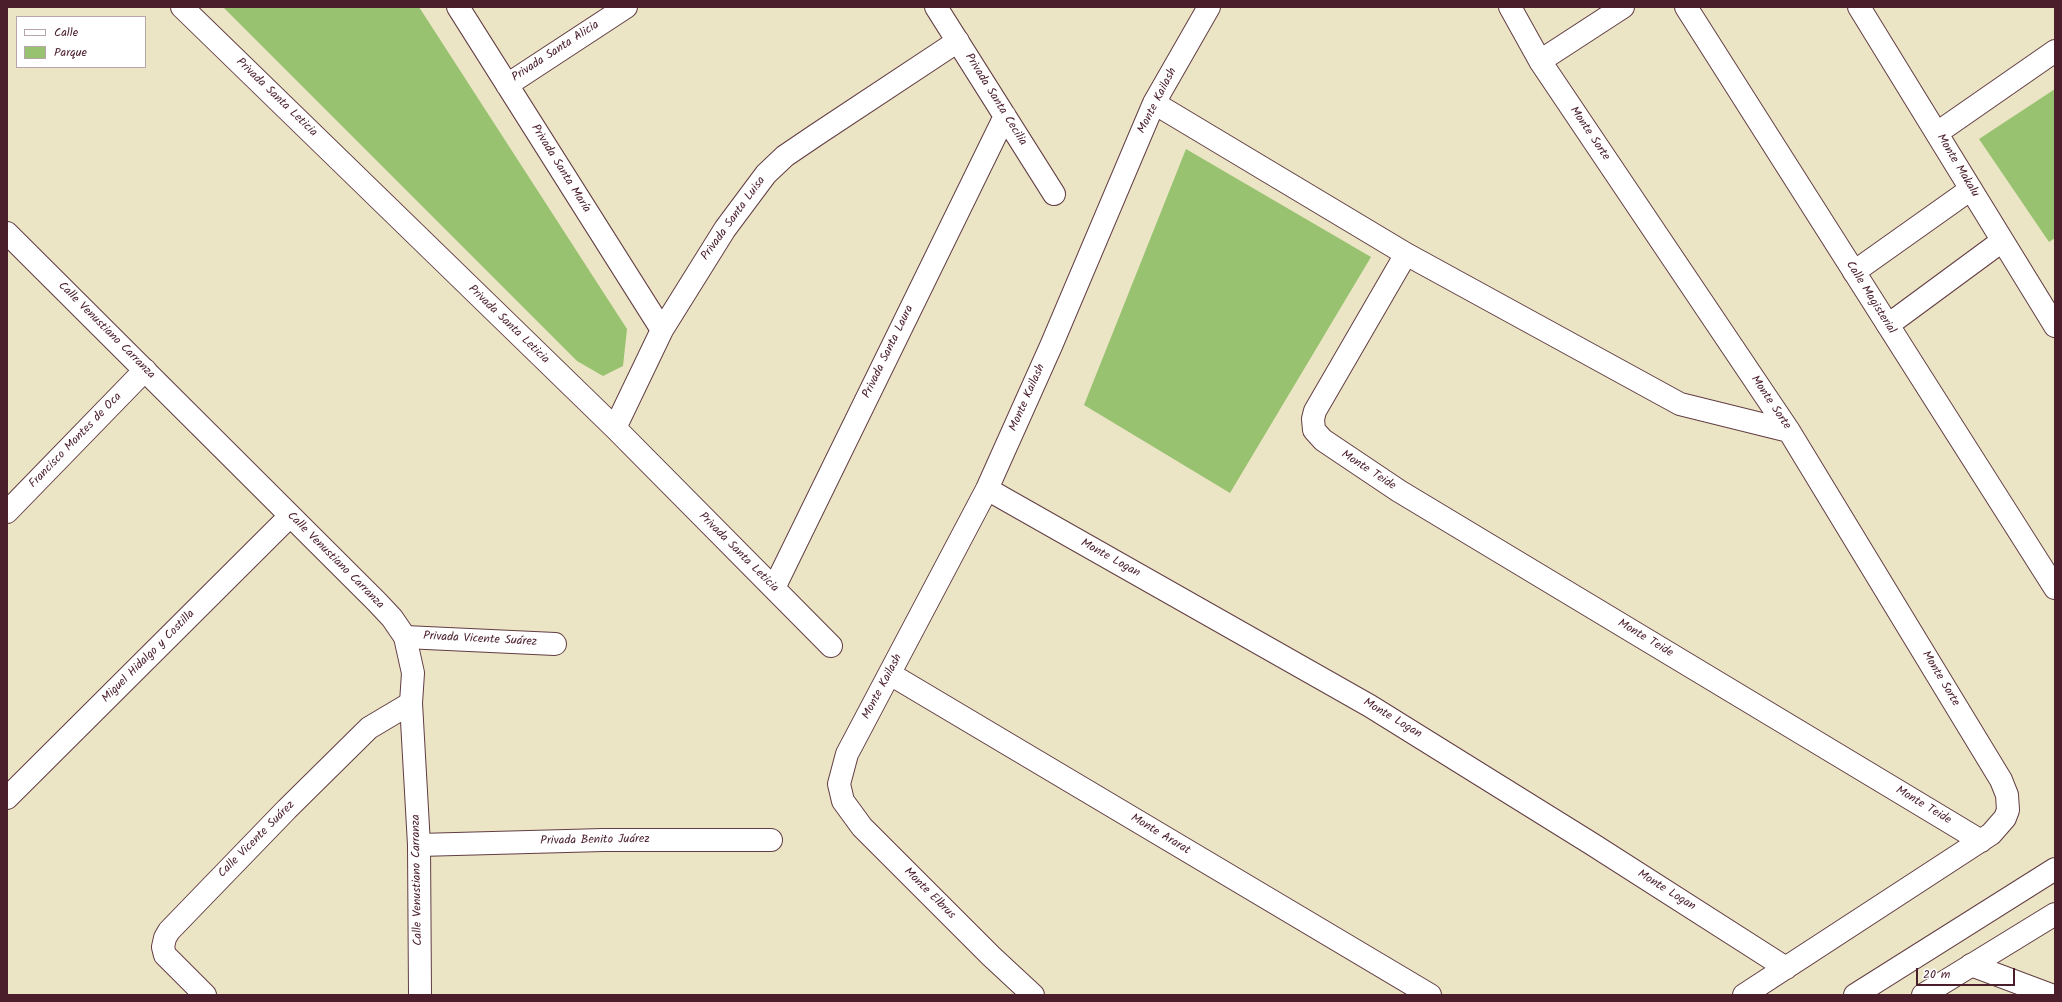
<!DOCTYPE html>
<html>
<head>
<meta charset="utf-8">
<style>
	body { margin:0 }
	#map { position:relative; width:2062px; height:1002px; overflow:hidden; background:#ebe5c6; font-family:Kalam,sans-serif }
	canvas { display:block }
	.frame { position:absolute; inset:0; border:8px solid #4a1f2b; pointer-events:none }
	.legend { position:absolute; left:16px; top:16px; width:130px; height:52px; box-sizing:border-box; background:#fff; border:1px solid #b7a5aa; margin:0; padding:5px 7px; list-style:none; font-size:12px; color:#4a1f2b }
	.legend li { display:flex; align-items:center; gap:8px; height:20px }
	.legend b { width:20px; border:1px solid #b7a5aa }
	.scale { position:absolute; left:1916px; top:968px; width:99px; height:18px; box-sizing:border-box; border:2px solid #4a1f2b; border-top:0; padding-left:5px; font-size:12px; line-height:14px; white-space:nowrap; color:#4a1f2b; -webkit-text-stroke:3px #fff; paint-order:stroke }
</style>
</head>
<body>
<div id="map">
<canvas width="2062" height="1002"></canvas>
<div class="frame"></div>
<ul class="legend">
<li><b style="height:5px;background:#fff"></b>Calle</li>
<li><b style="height:11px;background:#98c26f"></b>Parque</li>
</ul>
<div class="scale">20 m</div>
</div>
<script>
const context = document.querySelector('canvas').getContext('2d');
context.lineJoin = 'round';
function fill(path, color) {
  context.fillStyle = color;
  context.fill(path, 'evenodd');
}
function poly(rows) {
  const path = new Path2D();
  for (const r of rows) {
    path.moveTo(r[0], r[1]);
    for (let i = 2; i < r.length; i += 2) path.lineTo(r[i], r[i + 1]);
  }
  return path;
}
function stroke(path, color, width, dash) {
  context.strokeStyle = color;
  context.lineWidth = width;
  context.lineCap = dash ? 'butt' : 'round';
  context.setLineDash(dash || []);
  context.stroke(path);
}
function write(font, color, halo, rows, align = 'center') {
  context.font = font + ' Kalam,sans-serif';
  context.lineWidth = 3;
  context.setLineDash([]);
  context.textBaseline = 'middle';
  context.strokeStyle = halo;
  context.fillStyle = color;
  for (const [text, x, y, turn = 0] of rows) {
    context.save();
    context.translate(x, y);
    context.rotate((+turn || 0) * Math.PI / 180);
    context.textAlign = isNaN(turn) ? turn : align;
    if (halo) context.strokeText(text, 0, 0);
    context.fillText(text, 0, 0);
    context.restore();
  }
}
fill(poly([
	[223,7,419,7,627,329,623,366,603,376,577,361],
	[2055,89,2055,238,2049,242,1979,139],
	[1186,149,1371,257,1230,493,1084,405]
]), '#98c26f');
const street = poly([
	[182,7,615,428,831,646],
	[458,7,662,330],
	[936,7,1054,194],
	[1510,7,1540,61,1789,431,2001,780,2007,795,2008,810,2005,818,1991,834,1744,995],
	[1859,7,2055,326],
	[1540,61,1623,7],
	[507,85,626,7],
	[1154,103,1406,254,1680,404,1789,431],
	[1937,133,2055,51],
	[1406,254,1315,411,1313,419,1314,430,1323,440,1399,491,1981,841],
	[1854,272,1971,189],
	[1888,325,2002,241],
	[615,428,662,330,725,229,766,174,785,156,816,135,958,41],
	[987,489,1370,706,1592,844,1786,968],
	[7,512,145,370],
	[774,588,1005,116],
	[405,637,555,644],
	[890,674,1430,995],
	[7,798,290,516],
	[419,845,603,840,771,840],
	[1971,965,2051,995],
	[205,995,165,955,163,947,165,938,169,931,287,809,369,728,411,703],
	[1033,995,991,956,862,827,843,801,839,784,847,754,987,489,1051,346,1154,103,1209,7]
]);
const secondary = poly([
	[1686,7,2055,588],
	[7,233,377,602,392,618,405,637,413,673,411,703,419,845,420,995],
	[1855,995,2055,869],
	[1923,995,2055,914]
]);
stroke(street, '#623d42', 24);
stroke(secondary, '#623d42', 24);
stroke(street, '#fff', 22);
stroke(secondary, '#fff', 22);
write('12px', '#4a1f2b', '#fff', [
	["Privada Santa Alicia",556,52,-33],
	["Privada Santa Leticia",276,98,44],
	["Privada Santa Cecilia",995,100,58],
	["Monte Kailash",1158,101,-63],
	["Monte Sorte",1589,134,56],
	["Monte Makalu",1957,166,59],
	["Privada Santa María",560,169,58],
	["Privada Santa Luisa",734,219,-54],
	["Calle Magisterial",1870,298,58],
	["Privada Santa Leticia",508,325,44],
	["Calle Venustiano Carranza",106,331,45],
	["Privada Santa Laura",889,352,-64],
	["Monte Kailash",1028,398,-66],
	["Monte Sorte",1770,403,56],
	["Francisco Montes de Oca",76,441,-46],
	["Monte Teide",1368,471,33],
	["Privada Santa Leticia",738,553,45],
	["Monte Logan",1110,559,29],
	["Calle Venustiano Carranza",335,561,45],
	["Monte Teide",1645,639,31],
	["Privada Vicente Suárez",480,640,3],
	["Miguel Hidalgo y Costilla",149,657,-45],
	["Monte Sorte",1940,679,59],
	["Monte Kailash",883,687,-62],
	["Monte Logan",1392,719,31],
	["Monte Teide",1923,806,31],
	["Monte Ararat",1160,835,31],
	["Calle Vicente Suárez",257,840,-45],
	["Privada Benito Juárez",595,841,-1],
	["Calle Venustiano Carranza",418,880,-91],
	["Monte Logan",1666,891,32],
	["Monte Elbrus",929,894,45]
]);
</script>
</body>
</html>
